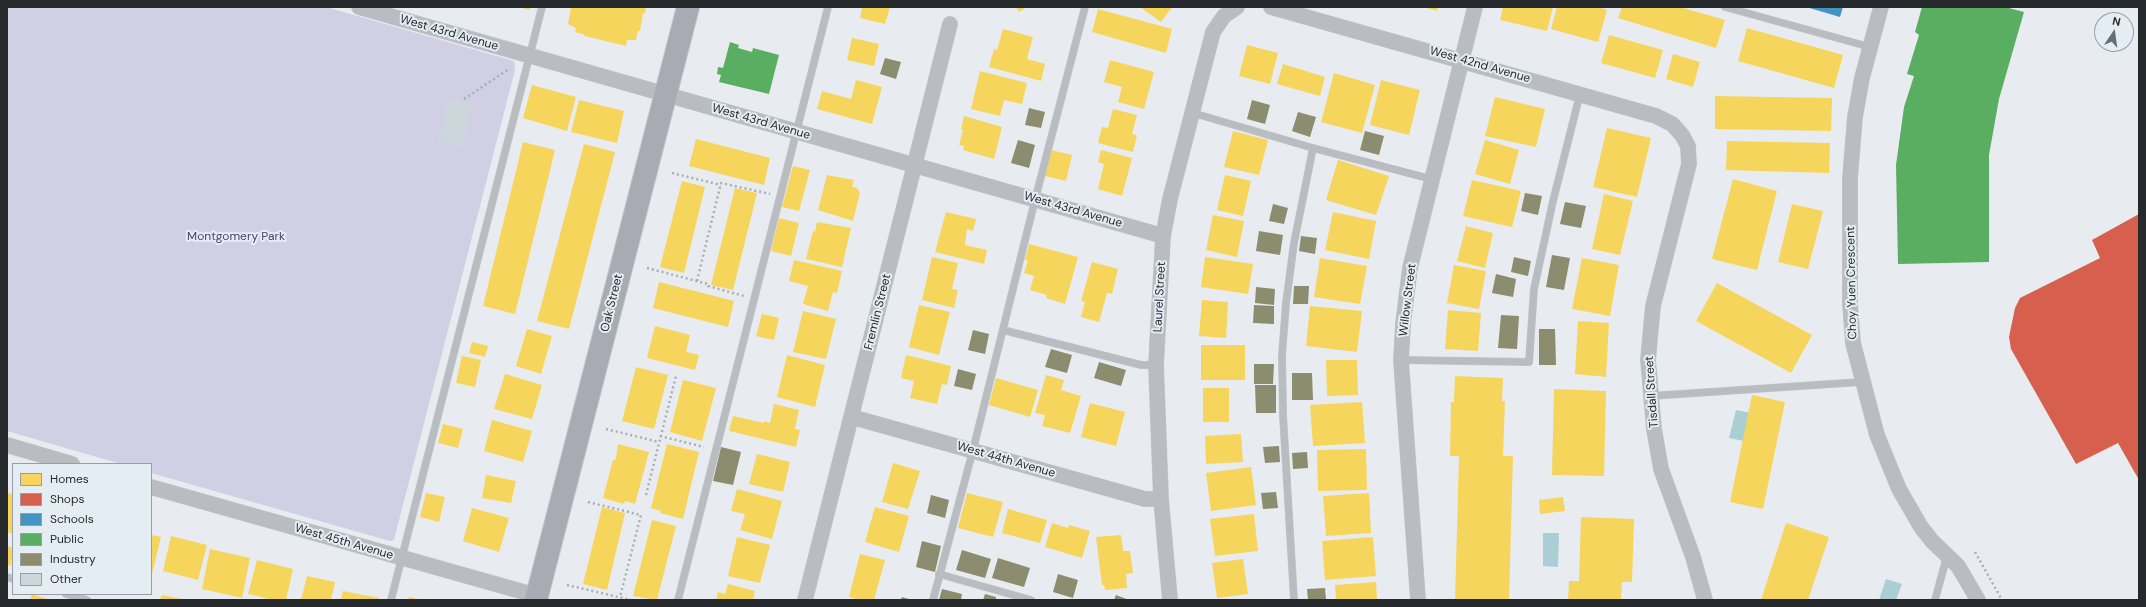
<!DOCTYPE html>
<html>
<head>
<meta charset="utf-8">
<style>
	body { margin:0 }
	#map { position:relative; width:2146px; height:607px; overflow:hidden; background:#e8ecf0; font-family:"DM Sans",sans-serif }
	canvas { display:block }
	.frame { position:absolute; inset:0; border:8px solid #272a2d; pointer-events:none }
	.legend { position:absolute; left:12px; top:463px; width:140px; height:132px; box-sizing:border-box; background:#e4ecf4; border:1px solid #989ea4; margin:0; padding:5px 7px; list-style:none; font-size:12px; color:#272a2d }
	.legend li { display:flex; align-items:center; gap:8px; height:20px }
	.legend b { width:20px; border:1px solid #989ea4 }
	.north { position:absolute; left:2094px; top:12px; width:40px; height:40px; box-sizing:border-box; background:#e4ecf4; border:1px solid #989ea4; border-radius:50%; rotate:13deg; font-size:11px; font-weight:700; line-height:16px; text-align:center; color:#272a2d }
	.north::after { content:''; display:block; margin:auto; width:14px; height:18px; background:#6b6e71; clip-path:polygon(50% 0,100% 100%,50% 72%,0 100%) }
</style>
</head>
<body>
<div id="map">
<canvas width="2146" height="607"></canvas>
<div class="frame"></div>
<ul class="legend">
<li><b style="height:11px;background:#f6d55c"></b>Homes</li>
<li><b style="height:11px;background:#d6604d"></b>Shops</li>
<li><b style="height:11px;background:#4393c3"></b>Schools</li>
<li><b style="height:11px;background:#5aae61"></b>Public</li>
<li><b style="height:11px;background:#8c8c6e"></b>Industry</li>
<li><b style="height:11px;background:#ccd6db"></b>Other</li>
</ul>
<div class="north">N</div>
</div>
<script>
const context = document.querySelector('canvas').getContext('2d');
context.lineJoin = 'round';
function fill(path, color) {
  context.fillStyle = color;
  context.fill(path, 'evenodd');
}
function poly(rows) {
  const path = new Path2D();
  for (const r of rows) {
    path.moveTo(r[0], r[1]);
    for (let i = 2; i < r.length; i += 2) path.lineTo(r[i], r[i + 1]);
  }
  return path;
}
function stroke(path, color, width, dash) {
  context.strokeStyle = color;
  context.lineWidth = width;
  context.lineCap = dash ? 'butt' : 'round';
  context.setLineDash(dash || []);
  context.stroke(path);
}
function write(font, color, halo, rows, align = 'center') {
  context.font = font + ' "DM Sans",sans-serif';
  context.lineWidth = 4;
  context.setLineDash([]);
  context.textBaseline = 'middle';
  context.strokeStyle = halo;
  context.fillStyle = color;
  for (const [text, x, y, turn = 0] of rows) {
    context.save();
    context.translate(x, y);
    context.rotate((+turn || 0) * Math.PI / 180);
    context.textAlign = isNaN(turn) ? turn : align;
    if (halo) context.strokeText(text, 0, 0);
    context.fillText(text, 0, 0);
    context.restore();
  }
}
fill(poly([
	[7,7,326,7,514,61,515,70,394,540,390,541,151,473,151,464,121,464,7,431]
]), '#d1cfe4');
fill(poly([
	[1736,410,1751,413,1744,441,1729,438],
	[1543,533,1559,533,1558,567,1543,566],
	[1886,579,1902,584,1896,600,1879,600]
]), '#a9cfd5');
fill(poly([
	[518,7,530,7,530,10],
	[571,7,646,7,645,13,643,13,640,31,638,31,636,40,627,40,626,46,585,36,585,35,575,32,576,28,568,24],
	[862,7,890,7,885,24,860,18],
	[1016,7,1027,7,1019,12],
	[1140,7,1172,7,1161,22],
	[1424,7,1438,7,1437,11],
	[1503,7,1553,7,1547,31,1500,20],
	[1557,7,1598,7,1607,10,1598,42,1551,29],
	[1622,7,1680,7,1725,20,1716,48,1618,18],
	[1098,9,1172,29,1166,53,1092,32],
	[1747,28,1843,55,1834,88,1738,61],
	[1003,29,1033,37,1027,59,1045,64,1041,81,989,67,994,49,997,50],
	[1609,35,1663,50,1655,78,1601,63],
	[852,38,879,44,874,66,847,60],
	[1247,45,1278,53,1270,84,1239,76],
	[1673,54,1700,62,1693,87,1666,79],
	[1110,60,1154,72,1144,109,1118,102,1122,87,1104,82],
	[1283,64,1325,77,1320,96,1277,84],
	[980,71,1027,83,1022,104,1004,100,1000,116,971,109],
	[1334,73,1375,85,1362,133,1321,122],
	[856,80,882,87,872,124,817,109,822,91,851,99],
	[1381,80,1420,90,1409,135,1370,125],
	[532,85,576,97,567,131,523,118],
	[1715,96,1832,98,1831,131,1715,129],
	[1495,97,1545,109,1536,147,1485,136],
	[579,100,624,111,617,143,571,132],
	[1113,109,1137,115,1132,134,1137,135,1133,152,1098,143,1102,127,1108,128],
	[964,116,1002,127,994,159,963,150,964,146,959,145,963,130,961,129],
	[1607,128,1651,138,1637,197,1593,187],
	[1233,131,1268,140,1259,175,1224,167],
	[696,139,770,158,764,185,689,166],
	[1485,140,1519,150,1510,184,1475,174],
	[1727,141,1830,143,1829,173,1726,170],
	[523,142,555,150,515,314,483,306],
	[584,144,615,152,569,329,537,321],
	[1051,150,1072,155,1066,181,1045,176],
	[1101,150,1132,158,1122,196,1098,189,1104,164,1098,162],
	[1338,160,1389,176,1376,215,1326,200],
	[793,166,810,170,799,211,782,207],
	[827,175,854,180,852,187,857,188,860,193,853,221,818,210],
	[1225,175,1251,181,1243,216,1217,210],
	[1733,179,1777,191,1757,270,1712,259],
	[1472,180,1521,191,1512,227,1463,216],
	[682,181,705,187,684,273,660,267],
	[735,188,757,193,733,290,711,285],
	[1604,194,1633,201,1620,255,1592,249],
	[1792,204,1823,211,1808,269,1778,262],
	[946,212,976,219,973,231,967,229,965,245,987,250,984,264,935,252],
	[1333,212,1376,221,1369,259,1325,250],
	[1213,215,1244,221,1237,257,1206,250],
	[779,218,799,223,791,256,771,251],
	[817,222,851,228,842,267,806,259,813,231,815,232],
	[1466,226,1493,233,1485,268,1457,261],
	[1029,244,1078,257,1065,304,1046,298,1047,295,1030,290,1034,276,1024,273,1028,261,1025,260],
	[932,257,958,263,952,289,958,290,954,308,922,300],
	[1205,257,1253,264,1248,294,1201,287],
	[1320,258,1367,266,1360,304,1314,297],
	[1582,258,1619,265,1610,316,1572,309],
	[794,260,842,271,837,293,833,292,828,311,803,304,808,286,789,281],
	[1092,262,1118,269,1112,294,1107,293,1099,322,1081,317,1085,302,1081,301],
	[1454,265,1486,271,1479,309,1447,303],
	[659,282,734,301,728,327,653,308],
	[1717,283,1812,335,1791,373,1696,321],
	[1202,300,1228,302,1226,338,1199,336],
	[919,305,950,312,939,355,909,347],
	[1310,306,1362,311,1357,352,1306,346],
	[1448,310,1481,313,1478,351,1445,349],
	[803,311,836,319,826,359,793,352],
	[762,314,779,318,774,340,756,336],
	[1578,321,1609,323,1606,377,1575,374],
	[655,326,690,335,686,352,699,355,695,370,647,358],
	[527,329,552,336,541,374,516,366],
	[472,342,488,346,485,357,469,353],
	[1201,345,1245,345,1245,380,1201,380],
	[787,355,825,365,815,407,777,397],
	[906,355,951,366,947,385,942,384,937,404,910,398,914,381,901,378],
	[462,356,481,360,475,387,456,383],
	[1326,360,1357,360,1358,395,1327,396],
	[636,367,668,375,654,429,622,421],
	[505,374,542,385,532,419,494,409],
	[1046,375,1064,380,1061,390,1081,396,1070,433,1042,426,1045,415,1035,413],
	[1455,376,1503,378,1502,401,1505,401,1503,456,1513,456,1509,600,1455,600,1459,456,1450,456,1451,402,1454,402],
	[996,378,1038,390,1030,417,989,405],
	[683,380,716,388,702,441,670,432],
	[1203,388,1229,388,1229,422,1203,422],
	[1554,389,1606,391,1604,476,1552,475],
	[1752,395,1785,402,1763,509,1730,502],
	[1362,402,1365,443,1313,446,1310,405],
	[1090,403,1125,412,1116,446,1081,437],
	[774,404,799,410,795,429,800,430,796,447,729,431,733,416,764,423,764,421,770,423],
	[492,420,532,431,523,462,484,451],
	[443,424,463,429,458,448,438,443],
	[1241,434,1243,462,1206,464,1205,436],
	[618,444,649,452,635,504,625,501,624,504,603,498,613,460,615,460,616,458],
	[667,444,699,452,683,519,660,513,661,511,651,508],
	[1366,449,1367,490,1318,491,1317,450],
	[757,454,790,462,783,492,749,484],
	[893,463,920,471,908,509,882,502],
	[1251,467,1256,505,1211,511,1206,473],
	[486,475,516,481,511,503,482,498],
	[737,489,782,501,772,539,740,530,745,514,731,511],
	[7,493,13,494,13,534,7,532],
	[426,493,445,497,439,522,420,517],
	[967,493,1003,502,993,537,958,528],
	[1369,493,1371,533,1326,536,1323,496],
	[1563,497,1565,511,1540,514,1539,500],
	[602,507,625,513,607,590,583,584],
	[875,507,909,516,899,552,865,542],
	[472,508,509,518,499,552,463,541],
	[1008,509,1047,520,1040,543,1002,533],
	[1254,514,1258,551,1215,556,1210,519],
	[1581,517,1634,519,1632,582,1622,582,1621,600,1568,600,1569,581,1579,581],
	[652,520,676,526,657,600,633,596],
	[1052,523,1068,528,1069,525,1090,531,1082,558,1045,547],
	[1786,523,1829,537,1808,600,1761,600],
	[151,535,161,537,152,574,151,574],
	[1121,535,1123,551,1130,551,1133,573,1126,574,1127,588,1105,590,1104,585,1102,585,1096,537],
	[171,536,207,545,198,580,163,571],
	[737,537,770,545,760,583,728,576],
	[1373,537,1376,576,1325,580,1322,541],
	[7,546,13,548,11,566,7,564],
	[210,549,250,558,242,598,202,589],
	[860,554,885,560,874,600,860,600,849,597],
	[1243,559,1248,594,1217,598,1212,563],
	[257,560,293,569,286,600,273,600,248,594],
	[307,576,335,582,331,600,301,600],
	[1376,582,1377,600,1336,600,1335,585],
	[728,584,755,591,753,600,716,600,718,592,725,594],
	[343,591,379,598,379,600,341,600],
	[32,594,50,600,30,600],
	[162,595,182,599,182,600,160,600],
	[409,597,419,599,419,600,408,600]
]), '#f6d55c');
fill(poly([
	[2139,214,2139,480,2118,443,2076,464,2011,349,2009,337,2015,308,2020,298,2100,258,2092,240]
]), '#d6604d');
fill(poly([
	[1806,7,1843,7,1840,17]
]), '#4393c3');
fill(poly([
	[1922,7,2005,7,2024,12,1999,99,1989,155,1989,262,1898,264,1896,165,1904,107,1914,76,1907,74,1919,35,1915,32],
	[730,42,739,45,738,48,752,52,753,48,779,55,769,94,719,82,721,75,717,74,718,67,723,68]
]), '#5aae61');
fill(poly([
	[885,58,901,62,896,79,880,74],
	[1252,100,1270,105,1265,124,1247,119],
	[1029,108,1045,112,1041,128,1025,125],
	[1298,112,1316,117,1310,137,1292,131],
	[1365,131,1384,136,1379,155,1360,150],
	[1018,140,1035,145,1029,168,1011,163],
	[1525,193,1542,196,1538,215,1521,211],
	[1565,202,1586,206,1581,228,1560,224],
	[1273,204,1288,208,1284,224,1269,221],
	[1259,231,1283,235,1280,255,1256,251],
	[1301,236,1317,238,1315,254,1299,251],
	[1552,255,1570,258,1564,290,1546,287],
	[1514,257,1531,261,1528,276,1511,272],
	[1496,274,1516,279,1513,297,1492,293],
	[1294,286,1309,286,1308,304,1293,304],
	[1256,287,1275,289,1274,305,1255,303],
	[1254,305,1274,306,1274,324,1253,323],
	[1501,315,1519,316,1517,349,1498,348],
	[1539,329,1555,329,1556,365,1539,365],
	[973,330,989,334,985,354,968,350],
	[1051,349,1072,355,1067,373,1045,367],
	[1099,362,1126,370,1121,386,1094,378],
	[1254,364,1274,364,1273,384,1254,384],
	[958,369,976,374,972,390,954,386],
	[1292,373,1312,373,1313,400,1292,400],
	[1255,385,1276,385,1276,413,1256,413],
	[1279,446,1280,462,1265,463,1263,447],
	[721,447,741,452,733,485,713,481],
	[1307,452,1308,468,1293,469,1292,453],
	[1276,492,1278,508,1263,509,1261,493],
	[931,495,949,500,945,518,927,513],
	[922,541,941,546,935,572,916,567],
	[962,550,991,559,985,578,956,570],
	[998,558,1030,568,1024,587,992,578],
	[1058,574,1078,580,1073,598,1053,592],
	[1325,588,1326,600,1308,600,1307,589],
	[942,589,962,594,961,600,939,600],
	[985,594,996,597,996,600,983,600],
	[1116,595,1129,600,1114,600],
	[902,597,912,600,901,600]
]), '#8c8c6e');
fill(poly([
	[449,98,472,104,462,146,438,140]
]), '#ccd6db');
const lane = poly([
	[1725,7,1870,47],
	[1193,113,1313,148,1431,179],
	[1003,330,1141,365,1156,365],
	[1401,360,1529,362,1534,289,1553,201,1580,94],
	[1650,396,1861,382],
	[939,574,1031,600],
	[7,577,13,579],
	[66,594,87,600],
	[391,600,542,7],
	[678,600,828,7],
	[933,600,973,450,1035,200,1085,7],
	[1294,600,1283,415,1282,356,1286,303,1294,243,1313,148],
	[1935,600,1947,556]
]);
const street = poly([
	[359,7,1163,236],
	[1271,7,1656,116,1672,124,1682,135,1688,146,1689,164,1653,306,1648,360,1654,429,1661,469,1693,557,1705,600],
	[1881,7,1862,78,1855,117,1850,178,1850,304,1853,343,1877,435,1899,489,1921,527,1932,541,1958,566,1978,600],
	[852,417,1145,499,1161,499],
	[7,445,72,464],
	[151,487,538,596],
	[805,600,950,24],
	[1170,600,1161,499,1156,365,1163,236,1170,199,1213,32,1224,16,1237,7],
	[1418,600,1401,360,1403,324,1410,268,1475,7]
]);
const primary = poly([
	[536,600,688,7]
]);
stroke(lane, '#c6c9cc', 8);
stroke(street, '#c6c9cc', 16);
stroke(primary, '#c6c9cc', 24);
stroke(poly([
	[464,99,509,69],
	[672,173,721,185],
	[647,268,708,284,708,286,744,296],
	[697,281,721,183,770,194],
	[606,429,659,442],
	[660,436,704,447],
	[646,495,676,376],
	[588,502,641,515,620,597],
	[1975,552,2002,600],
	[567,585,631,600]
]), '#abadb1', 2.5, [2, 3]);
stroke(lane, '#b9bcc1', 7);
stroke(street, '#b9bcc1', 15);
stroke(primary, '#a8abb3', 22);
write('12px', '#272a2d', '#e4ecf4', [
	["West 43rd Avenue",449,33,16],
	["West 42nd Avenue",1480,65,16],
	["West 43rd Avenue",761,122,16],
	["West 43rd Avenue",1073,210,16],
	["Choy Yuen Crescent",1852,283,-91],
	["Laurel Street",1160,297,-87],
	["Willow Street",1408,300,-83],
	["Oak Street",612,303,-76],
	["Fremlin Street",878,312,-76],
	["Tisdall Street",1652,392,-94],
	["West 44th Avenue",1006,460,16],
	["West 45th Avenue",344,542,16]
]);
write('12px', '#4a3e71', '#e4ecf4', [
	["Montgomery Park",236,237]
]);
</script>
</body>
</html>
